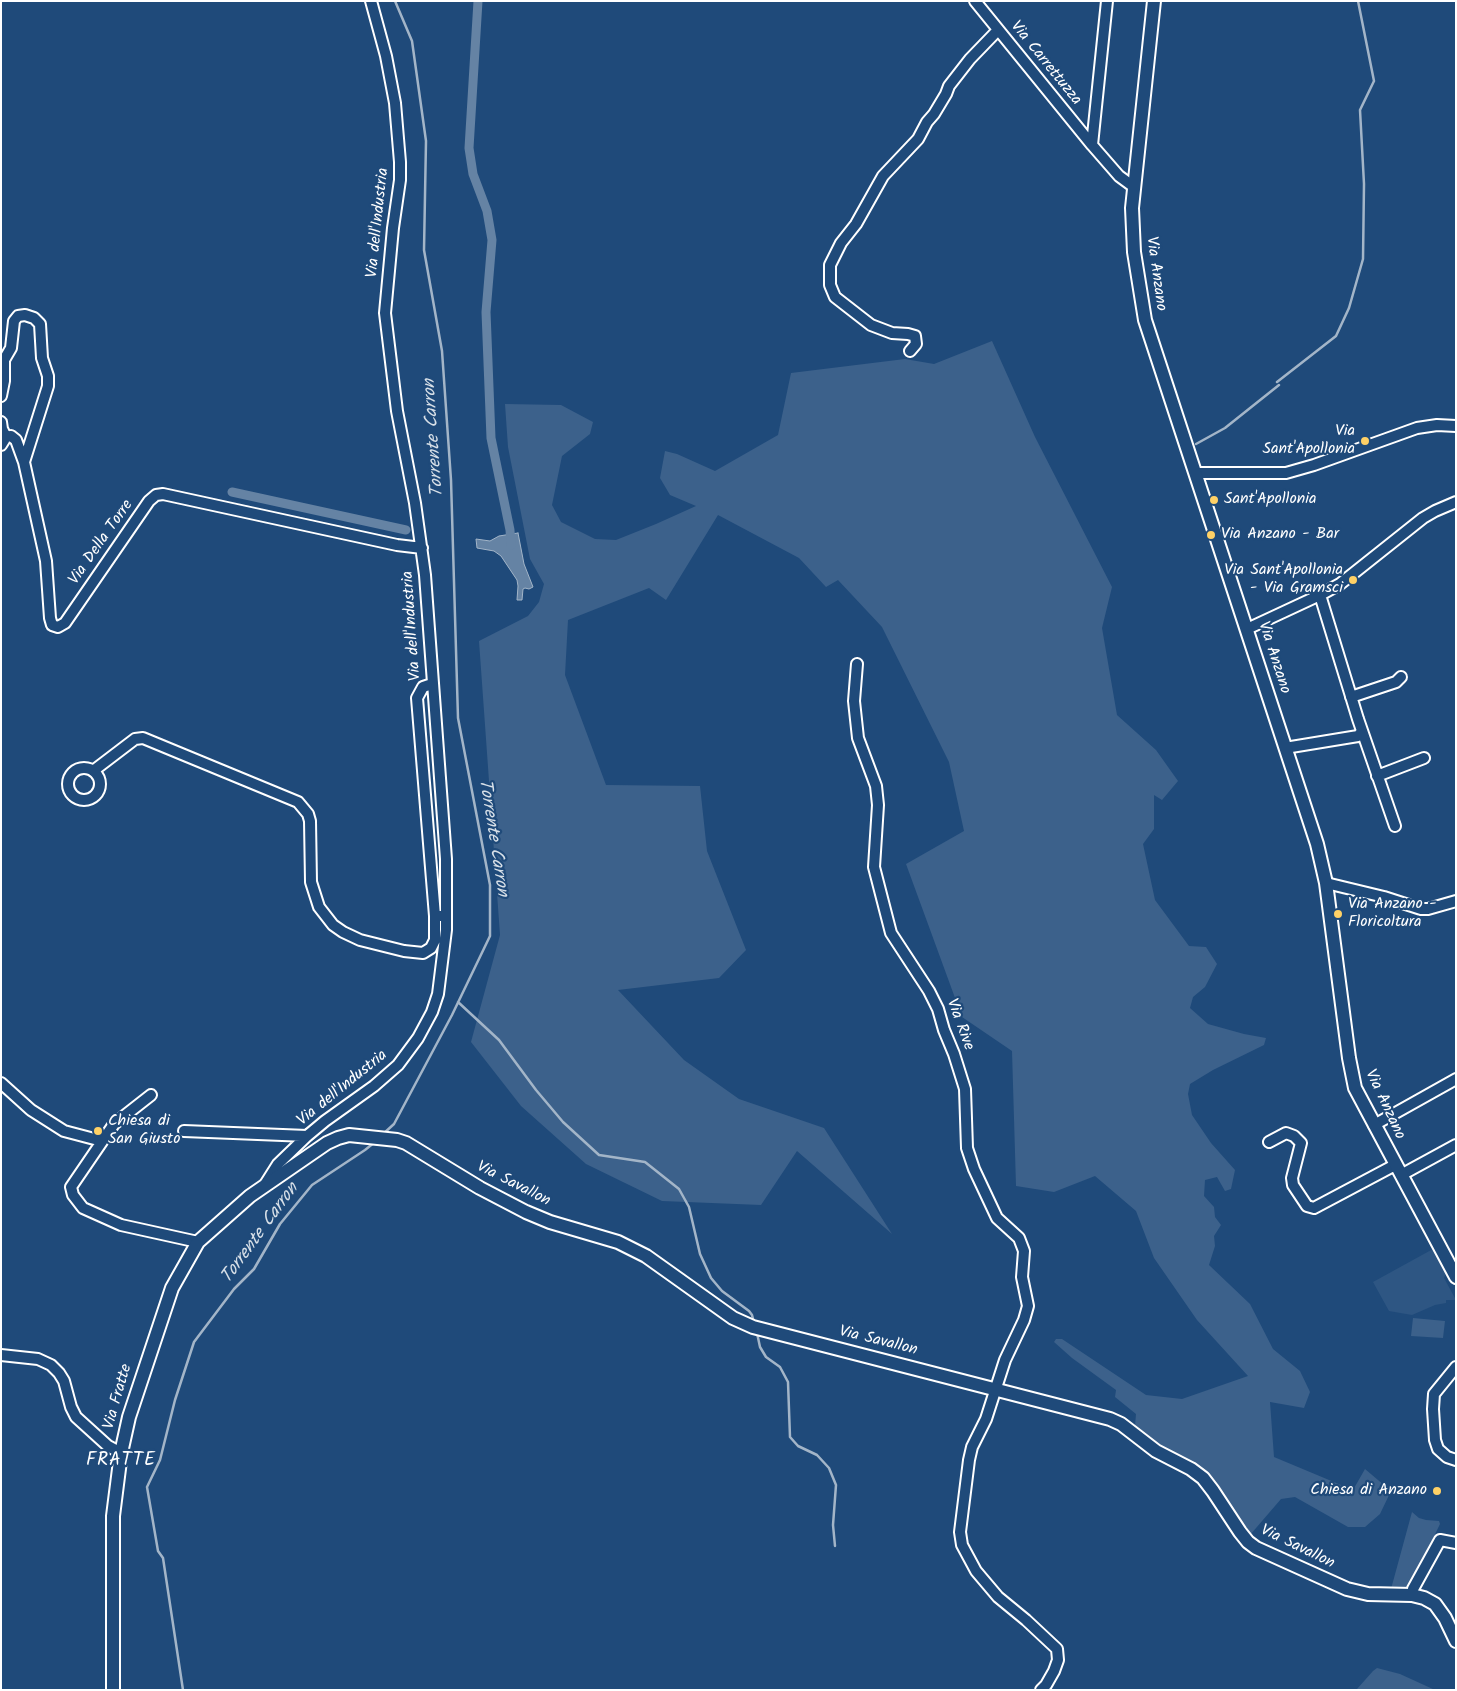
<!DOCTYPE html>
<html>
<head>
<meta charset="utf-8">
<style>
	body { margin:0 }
	#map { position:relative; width:1457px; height:1691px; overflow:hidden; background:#1f4a7a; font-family:Kalam,sans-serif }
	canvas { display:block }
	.frame { position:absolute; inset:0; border:2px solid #fff; pointer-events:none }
</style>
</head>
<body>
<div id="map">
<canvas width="1457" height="1691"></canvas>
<div class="frame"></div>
</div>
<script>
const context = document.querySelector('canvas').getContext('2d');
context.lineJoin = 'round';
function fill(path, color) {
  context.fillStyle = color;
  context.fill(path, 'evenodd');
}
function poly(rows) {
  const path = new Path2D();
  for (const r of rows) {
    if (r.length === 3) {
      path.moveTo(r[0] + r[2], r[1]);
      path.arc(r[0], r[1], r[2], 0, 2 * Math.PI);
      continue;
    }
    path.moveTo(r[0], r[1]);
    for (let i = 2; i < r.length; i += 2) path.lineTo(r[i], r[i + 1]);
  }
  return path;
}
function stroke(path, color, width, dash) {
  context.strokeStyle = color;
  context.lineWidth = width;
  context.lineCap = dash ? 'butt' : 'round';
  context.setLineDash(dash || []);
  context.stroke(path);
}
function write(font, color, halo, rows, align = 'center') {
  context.font = font + ' Kalam,sans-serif';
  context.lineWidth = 4.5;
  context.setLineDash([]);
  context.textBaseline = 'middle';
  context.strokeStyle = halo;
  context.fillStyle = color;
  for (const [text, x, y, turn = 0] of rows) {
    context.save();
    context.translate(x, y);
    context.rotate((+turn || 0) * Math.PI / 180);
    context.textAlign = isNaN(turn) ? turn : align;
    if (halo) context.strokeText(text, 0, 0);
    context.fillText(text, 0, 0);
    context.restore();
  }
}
fill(poly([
	[1433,1249,1446,1273,1444,1278,1456,1300,1446,1300,1446,1303,1435,1305,1412,1315,1389,1311,1373,1282]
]), '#2e5683');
fill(poly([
	[992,341,1035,437,1112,587,1102,628,1117,715,1156,750,1178,781,1162,800,1154,795,1154,829,1143,844,1155,900,1189,946,1206,947,1217,964,1205,987,1193,997,1190,1008,1208,1024,1244,1034,1266,1038,1264,1045,1213,1070,1190,1084,1188,1094,1192,1115,1211,1143,1235,1170,1231,1189,1225,1191,1217,1177,1205,1180,1204,1196,1214,1207,1215,1217,1221,1225,1214,1236,1215,1246,1209,1265,1250,1304,1273,1349,1300,1371,1310,1392,1304,1408,1270,1402,1274,1457,1353,1490,1365,1469,1391,1491,1380,1514,1365,1527,1348,1527,1295,1497,1281,1499,1250,1535,1209,1475,1195,1465,1164,1448,1135,1426,1136,1414,1115,1397,1116,1390,1072,1358,1054,1342,1056,1339,1062,1339,1146,1395,1182,1399,1248,1376,1197,1320,1154,1258,1136,1211,1095,1176,1054,1192,1016,1186,1012,1051,962,1017,906,864,964,831,949,762,882,627,838,580,826,587,799,558,718,515,666,600,649,588,568,620,565,675,606,785,700,786,707,851,746,950,719,978,618,990,684,1060,739,1099,824,1128,892,1234,797,1151,761,1205,662,1201,586,1164,521,1106,471,1042,500,935,479,641,528,616,539,602,544,584,530,559,508,447,505,404,561,405,593,422,590,434,562,456,552,505,561,522,595,539,616,540,656,524,696,506,670,495,660,478,665,451,677,454,715,471,778,435,791,373,905,359,934,364],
	[1413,1318,1445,1321,1443,1338,1411,1336],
	[1412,1512,1419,1518,1426,1520,1439,1521,1440,1524,1409,1588,1391,1589],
	[1377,1668,1400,1674,1435,1690,1357,1689,1373,1671]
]), '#3c618b');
const water = poly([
	[518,533,524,564,533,587,529,589,525,588,523,589,522,600,517,600,518,586,517,580,501,556,494,551,477,548,476,539,490,541,499,536,518,533]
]);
fill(water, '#6583a4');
stroke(water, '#a3b5c8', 1);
stroke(poly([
	[1277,382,1336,336,1349,308,1363,259,1364,184,1360,110,1374,81,1358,1],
	[1196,444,1225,428,1279,385],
	[458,1002,499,1040,536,1090,563,1122,599,1155,645,1162,679,1189,689,1207,700,1254,711,1278,722,1291,749,1311,752,1315,754,1323],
	[382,1135,394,1124,452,1015,490,936,490,885,458,718,451,480,442,351,424,250,426,141,412,41,395,1],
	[757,1333,760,1347,766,1357,780,1367,788,1382,790,1437,798,1446,817,1455,829,1468,836,1485,833,1525,835,1546],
	[183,1690,163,1558,158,1551,147,1487,160,1460,175,1400,194,1342,234,1289,254,1269,280,1224,312,1185,365,1150,375,1142]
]), '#a3b5c8', 2.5);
stroke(poly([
	[478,1,469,148,473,174,487,211,492,240,486,312,491,438,510,530,511,545],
	[232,492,406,530]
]), '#6583a4', 9);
const minor = poly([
	[975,1,1092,145,1119,176,1134,187],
	[1092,145,1107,1],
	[910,351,916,344,915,336,908,334,892,333,871,325,835,297,830,285,830,265,841,243,856,224,883,176,918,139,927,122,934,114,946,94,949,86,970,59,998,30],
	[1,396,4,381,4,360,11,348,14,321,18,316,25,315,34,318,40,324,42,358,48,376,48,386,24,462],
	[1,422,2,429,6,437],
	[1,445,6,437,11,436,16,440,24,462,46,561,50,618,52,625,58,627,65,623,149,501,156,495,163,494,397,545,422,548],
	[1195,473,1286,473,1314,465,1417,428,1437,425,1456,426],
	[1320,595,1358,719,1395,826],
	[1247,629,1320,595,1340,584,1423,518,1435,511,1456,502],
	[857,664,854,701,858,738,876,786,878,805,874,867,891,933,929,991,938,1009,944,1030,954,1054,965,1089,967,1148,974,1169,997,1218,1019,1238,1024,1251,1022,1277,1028,1306,1024,1320,1005,1360,986,1419,972,1447,969,1460,960,1532,962,1545,976,1571,998,1597,1026,1620,1057,1649,1058,1660,1054,1671,1046,1685,1041,1690],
	[432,684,423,687,417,698,435,916],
	[1351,697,1396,682,1401,677],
	[1285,748,1358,736,1362,731],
	[84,784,16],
	[93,771,135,739,143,738,298,802,308,814,310,821,311,882,319,907,333,925,343,932,360,940,404,951,423,953,431,948,435,940,435,916,446,916],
	[1377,776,1424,758],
	[1326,883,1384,897,1421,909,1428,909,1456,901],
	[1,1083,31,1110,64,1131,102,1141],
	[151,1095,114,1124,71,1187,73,1195,83,1208,121,1225,198,1242],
	[1374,1125,1456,1079],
	[184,1131,307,1136],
	[1269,1142,1286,1133,1294,1136,1301,1143,1292,1178,1293,1185,1307,1206,1314,1208,1395,1165],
	[1401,1175,1456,1145],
	[266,1183,278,1164,307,1136,325,1121,374,1086,398,1065,418,1038,432,1012,438,994,446,930,446,859,425,575,415,503,397,411,385,313,393,228,400,180,400,162,395,103,386,56,371,1],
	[1,1355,38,1359,51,1365,59,1373,64,1381,71,1407,76,1417,108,1446,121,1453],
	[1456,1367,1434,1394,1433,1409,1435,1440,1438,1449,1447,1457,1456,1460],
	[1412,1595,1413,1589,1440,1540,1456,1543]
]);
const major = poly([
	[1154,1,1132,208,1134,252,1145,320,1317,844,1326,883,1349,1058,1355,1088,1456,1277],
	[113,1690,113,1516,121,1453,129,1417,172,1288,198,1242,250,1196,327,1143,338,1138,349,1135,397,1140,406,1143,480,1188,526,1212,550,1222,618,1242,646,1256,733,1318,753,1327,1110,1419,1121,1424,1156,1451,1191,1469,1203,1478,1213,1491,1240,1532,1248,1542,1256,1548,1347,1589,1368,1594,1412,1595,1424,1598,1435,1604,1445,1618,1456,1641]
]);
stroke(minor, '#fff', 14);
stroke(major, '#fff', 16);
stroke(minor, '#1f4a7a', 10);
stroke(major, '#1f4a7a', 12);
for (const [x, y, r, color] of [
	[1365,441,5,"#ffd166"],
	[1214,500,5,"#ffd166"],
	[1211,535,5,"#ffd166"],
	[1353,580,5,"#ffd166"],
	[1338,914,5,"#ffd166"],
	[98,1131,5,"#ffd166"],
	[1437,1491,5,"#ffd166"]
]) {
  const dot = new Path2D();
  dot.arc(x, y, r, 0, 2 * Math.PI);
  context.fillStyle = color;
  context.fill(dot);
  stroke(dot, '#1f4a7a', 2);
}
write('16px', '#fff', '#1f4a7a', [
	["Via Carrettuzza",1045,64,51],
	["Via dell'Industria",379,223,-84],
	["Via Anzano",1155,274,82],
	["Via Della Torre",102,543,-55],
	["Via dell'Industria",413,626,-94],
	["Via Anzano",1273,658,72],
	["Via Rive",959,1025,70],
	["Via dell'Industria",343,1089,-39],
	["Via Anzano",1384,1105,65],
	["Via Savallon",513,1185,27],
	["Via Savallon",878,1342,14],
	["Via Fratte",119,1397,-74],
	["Via Savallon",1297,1548,26]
]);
write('16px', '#fff', '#1f4a7a', [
	["Via",1355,432,"right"],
	["Sant'Apollonia",1355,450,"right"],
	["Sant'Apollonia",1224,500],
	["Via Anzano - Bar",1221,535],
	["Via Sant'Apollonia",1343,571,"right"],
	["- Via Gramsci",1343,589,"right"],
	["Via Anzano -",1348,905],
	["Floricoltura",1348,923],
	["Chiesa di",108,1122],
	["San Giusto",108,1140],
	["Chiesa di Anzano",1427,1491,"right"]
], 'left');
write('italic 18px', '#d8e0e8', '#1f4a7a', [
	["Torrente Carron",435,438,-94],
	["Torrente Carron",492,838,81],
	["Torrente Carron",261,1234,-54]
]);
context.letterSpacing = '1px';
write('19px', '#fff', '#1f4a7a', [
	["FRATTE",121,1462]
]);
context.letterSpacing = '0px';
</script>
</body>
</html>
